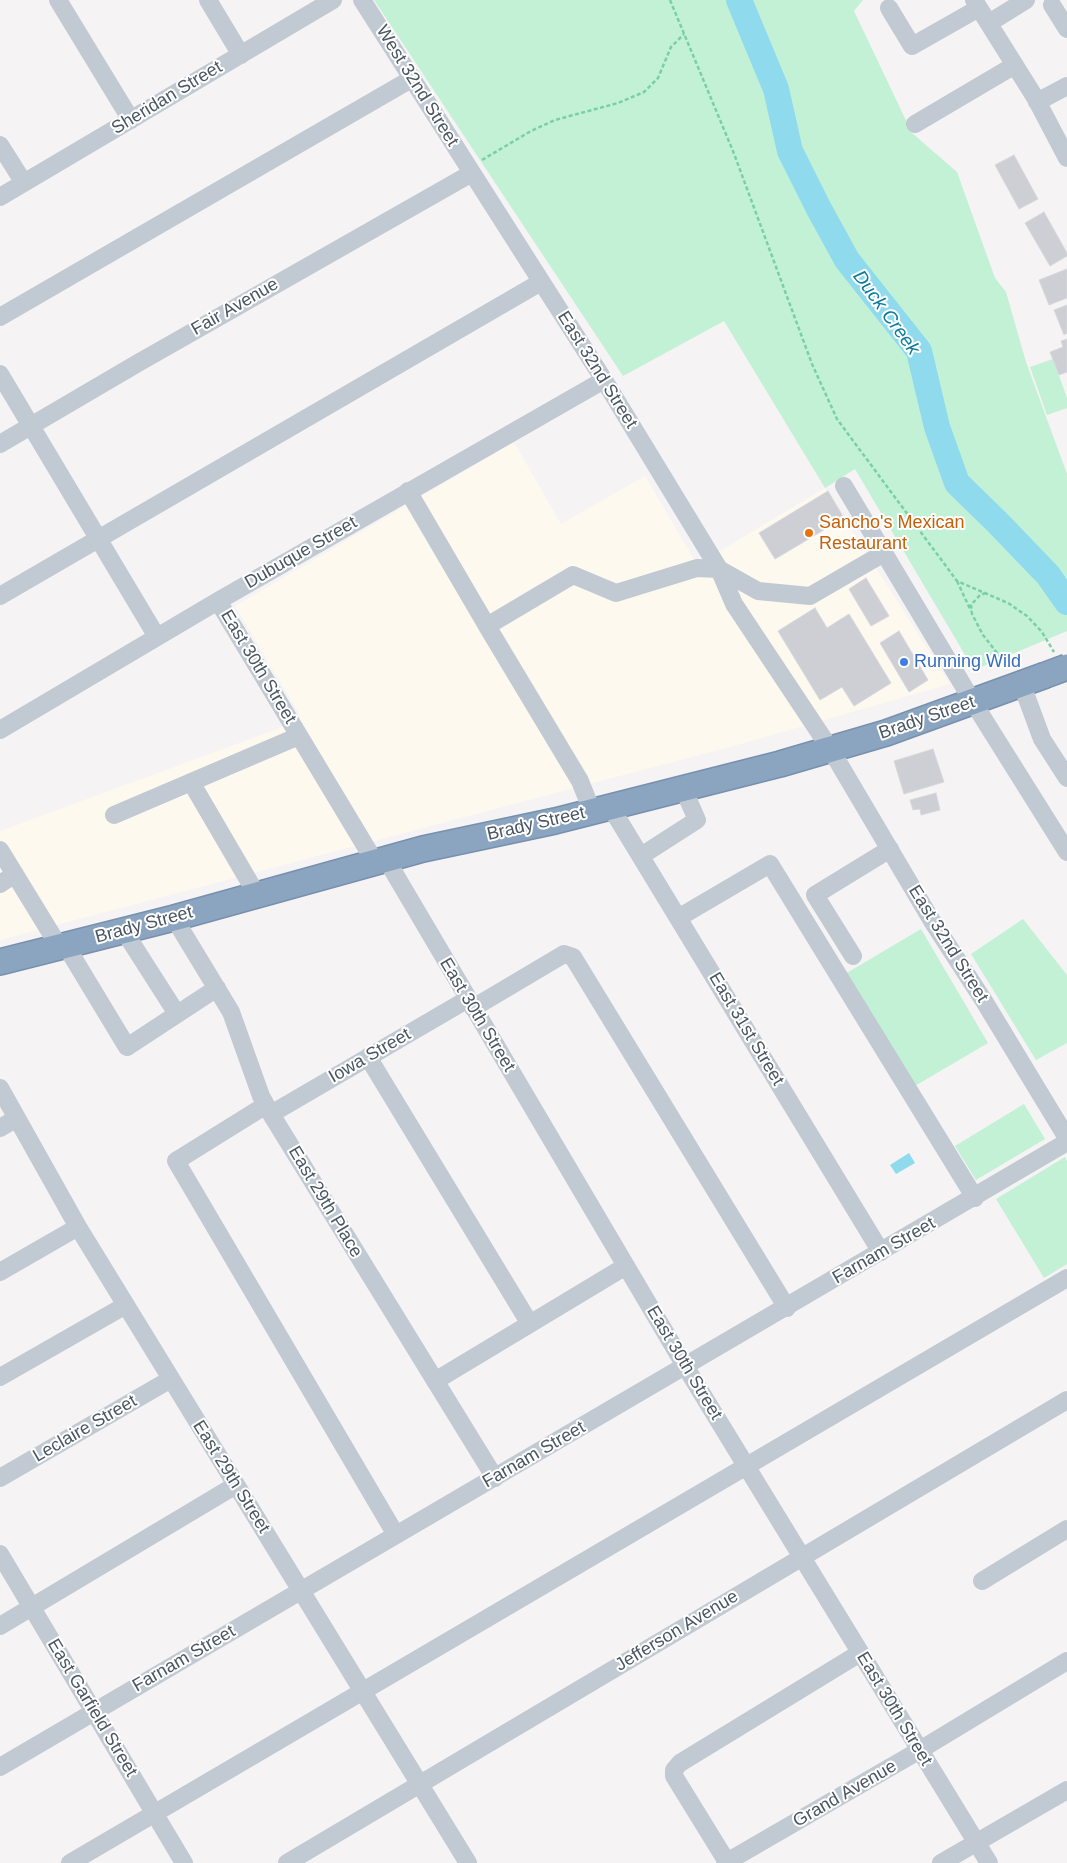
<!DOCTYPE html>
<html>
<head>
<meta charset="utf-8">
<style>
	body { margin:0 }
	canvas { display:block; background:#f5f3f3 }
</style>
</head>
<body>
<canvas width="1067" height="1863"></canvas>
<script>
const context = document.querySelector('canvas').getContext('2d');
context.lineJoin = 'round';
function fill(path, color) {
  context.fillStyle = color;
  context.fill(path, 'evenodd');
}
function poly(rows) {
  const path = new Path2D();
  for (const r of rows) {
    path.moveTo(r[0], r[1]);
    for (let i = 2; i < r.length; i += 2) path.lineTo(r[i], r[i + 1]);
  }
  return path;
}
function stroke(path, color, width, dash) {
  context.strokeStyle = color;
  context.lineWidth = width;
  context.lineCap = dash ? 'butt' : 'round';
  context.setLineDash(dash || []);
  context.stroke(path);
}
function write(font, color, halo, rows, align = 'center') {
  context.font = font + ' Arial,sans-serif';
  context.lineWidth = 4;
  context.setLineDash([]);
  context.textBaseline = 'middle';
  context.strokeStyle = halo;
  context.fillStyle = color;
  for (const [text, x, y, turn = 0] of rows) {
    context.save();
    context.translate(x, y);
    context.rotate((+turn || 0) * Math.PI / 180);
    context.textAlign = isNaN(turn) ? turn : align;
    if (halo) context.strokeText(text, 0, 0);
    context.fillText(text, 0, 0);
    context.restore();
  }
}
fill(poly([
	[514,442,561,524,645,476,696,563,720,551,825,488,950,684,737,745,0,940,0,831,280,728,299,714,235,606]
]), '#fdf9ef');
fill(poly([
	[374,0,863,0,854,11,912,133,957,172,995,278,1006,292,1026,362,1067,474,1067,631,974,670,855,469,825,488,724,321,623,376],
	[1053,359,1067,398,1067,408,1047,415,1030,367],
	[1023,919,1067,975,1067,1043,1036,1060,971,954],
	[921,929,988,1043,913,1087,845,974],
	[1024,1104,1045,1139,976,1180,955,1146],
	[1065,1157,1067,1161,1067,1264,1044,1278,996,1199]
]), '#c3f1d5');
fill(poly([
	[909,1153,915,1163,896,1174,890,1165]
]), '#90daee');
stroke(poly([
	[739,0,776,89,790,151,819,209,847,260,919,351,937,427,957,483,998,523,1048,575,1067,602]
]), '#90daee', 26);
const building = poly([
	[1014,155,1038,199,1019,209,995,165,1014,155],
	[1044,212,1067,253,1067,256,1050,266,1025,223,1044,212],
	[1067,269,1067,298,1049,305,1039,280,1067,269],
	[1067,305,1067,333,1064,335,1054,310,1067,305],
	[1067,339,1067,372,1059,375,1050,352,1063,347,1061,341,1067,339],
	[828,491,844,518,775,559,759,533,828,491],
	[866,578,889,616,871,626,849,589,866,578],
	[815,608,827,628,849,614,891,683,854,706,842,687,820,700,778,631,815,608],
	[899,631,928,680,909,692,880,643,899,631],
	[933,749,944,782,904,794,894,761,933,749],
	[936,793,940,810,921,815,920,809,913,810,910,800,936,793]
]);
fill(building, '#cdcfd5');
stroke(building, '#d7d9de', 1);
const highway = poly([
	[0,962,174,918,423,849,555,821,780,764,886,733,1043,676]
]);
stroke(highway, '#7690ad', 28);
stroke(poly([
	[670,0,733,151,812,364,837,419,957,581,1008,603,1027,616,1042,632,1054,652],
	[482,160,531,131,555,120,618,103,644,92,658,78,671,47,684,34],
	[957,581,971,611],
	[986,593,980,595,971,605,972,614,983,635,1009,668]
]), '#7ad0a6', 2.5, [4, 2.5]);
stroke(poly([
	[58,0,131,120],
	[208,0,241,55],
	[362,0,604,380,719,569,734,604,831,750,932,921,984,1001,1067,1138],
	[974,0,1036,99,1067,158],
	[1052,5,1067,29],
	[889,8,912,46,979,8],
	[989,23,1026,0],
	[1037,102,1067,86],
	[915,124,1015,65],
	[0,145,24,183],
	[0,197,333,0],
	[0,317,413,78],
	[0,374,157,637],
	[0,444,138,363,472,173],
	[844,486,973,702,1067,852],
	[408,491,487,626,573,575,616,593,697,568,719,569,758,591,810,596,884,553],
	[0,596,541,282],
	[218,601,375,862],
	[487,626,580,781,592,811],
	[1022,685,1042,739,1067,778],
	[0,730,218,601,604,380],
	[191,782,257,895],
	[610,806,881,1252],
	[114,815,299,736],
	[0,850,60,948],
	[641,856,697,820,683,788],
	[386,859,685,1366,989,1863],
	[0,884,15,874],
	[174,918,231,1012,261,1096,271,1114,495,1478],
	[678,918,770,864,975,1198],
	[124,931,177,1014],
	[66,946,127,1047,217,988],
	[853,956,815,895,890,849],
	[473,1008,564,954,573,957,787,1308],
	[368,1057,530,1324],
	[0,1088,78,1227,468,1863],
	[266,1105,176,1161,396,1535],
	[271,1114,468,999],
	[0,1128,17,1118],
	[0,1272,78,1227],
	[0,1377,126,1305],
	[435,1381,626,1266],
	[0,1478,171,1379],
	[0,1554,184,1863],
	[982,1581,1067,1529],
	[0,1626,236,1485],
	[0,1767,1067,1142],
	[727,1862,674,1776,674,1770,680,1763,860,1653],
	[70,1863,1067,1278],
	[287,1863,1067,1400],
	[725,1863,920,1750,1067,1661],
	[941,1863,1067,1790]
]), '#c1cad2', 18);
stroke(highway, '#8ba5c1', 25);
const highwayBridge = poly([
	[1043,676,1067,667]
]);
stroke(highwayBridge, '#7690ad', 28, []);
stroke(highwayBridge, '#8ba5c1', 25);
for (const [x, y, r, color] of [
	[809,533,5,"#e8710a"],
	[904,662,5,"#3f7fe0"]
]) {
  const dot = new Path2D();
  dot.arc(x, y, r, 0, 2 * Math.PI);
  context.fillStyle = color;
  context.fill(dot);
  stroke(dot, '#fff', 2);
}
write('18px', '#4a5661', '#fff', [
	["West 32nd Street",417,86,58],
	["Sheridan Street",167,98,-31],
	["Fair Avenue",235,307,-30],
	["East 32nd Street",597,370,58],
	["Dubuque Street",301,553,-30],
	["East 30th Street",258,667,59],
	["Brady Street",927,718,-19],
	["Brady Street",536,824,-13],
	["Brady Street",144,925,-15],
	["East 32nd Street",948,944,58],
	["East 30th Street",477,1015,59],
	["East 31st Street",746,1029,59],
	["Iowa Street",370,1056,-30],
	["East 29th Place",325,1202,59],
	["Farnam Street",884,1251,-30],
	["East 30th Street",684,1363,59],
	["Leclaire Street",85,1429,-30],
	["Farnam Street",534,1455,-30],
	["East 29th Street",231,1477,58],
	["Jefferson Avenue",677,1631,-31],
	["Farnam Street",184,1659,-30],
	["East Garfield Street",92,1708,59],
	["East 30th Street",894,1709,59],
	["Grand Avenue",845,1794,-30]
]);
write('18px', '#c56008', '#fff', [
	["Sancho's Mexican",819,523],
	["Restaurant",819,544]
], 'left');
write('18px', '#366cbe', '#fff', [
	["Running Wild",914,662]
], 'left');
write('italic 19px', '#0c7c9b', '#fff', [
	["Duck Creek",886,313,54]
]);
</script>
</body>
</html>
